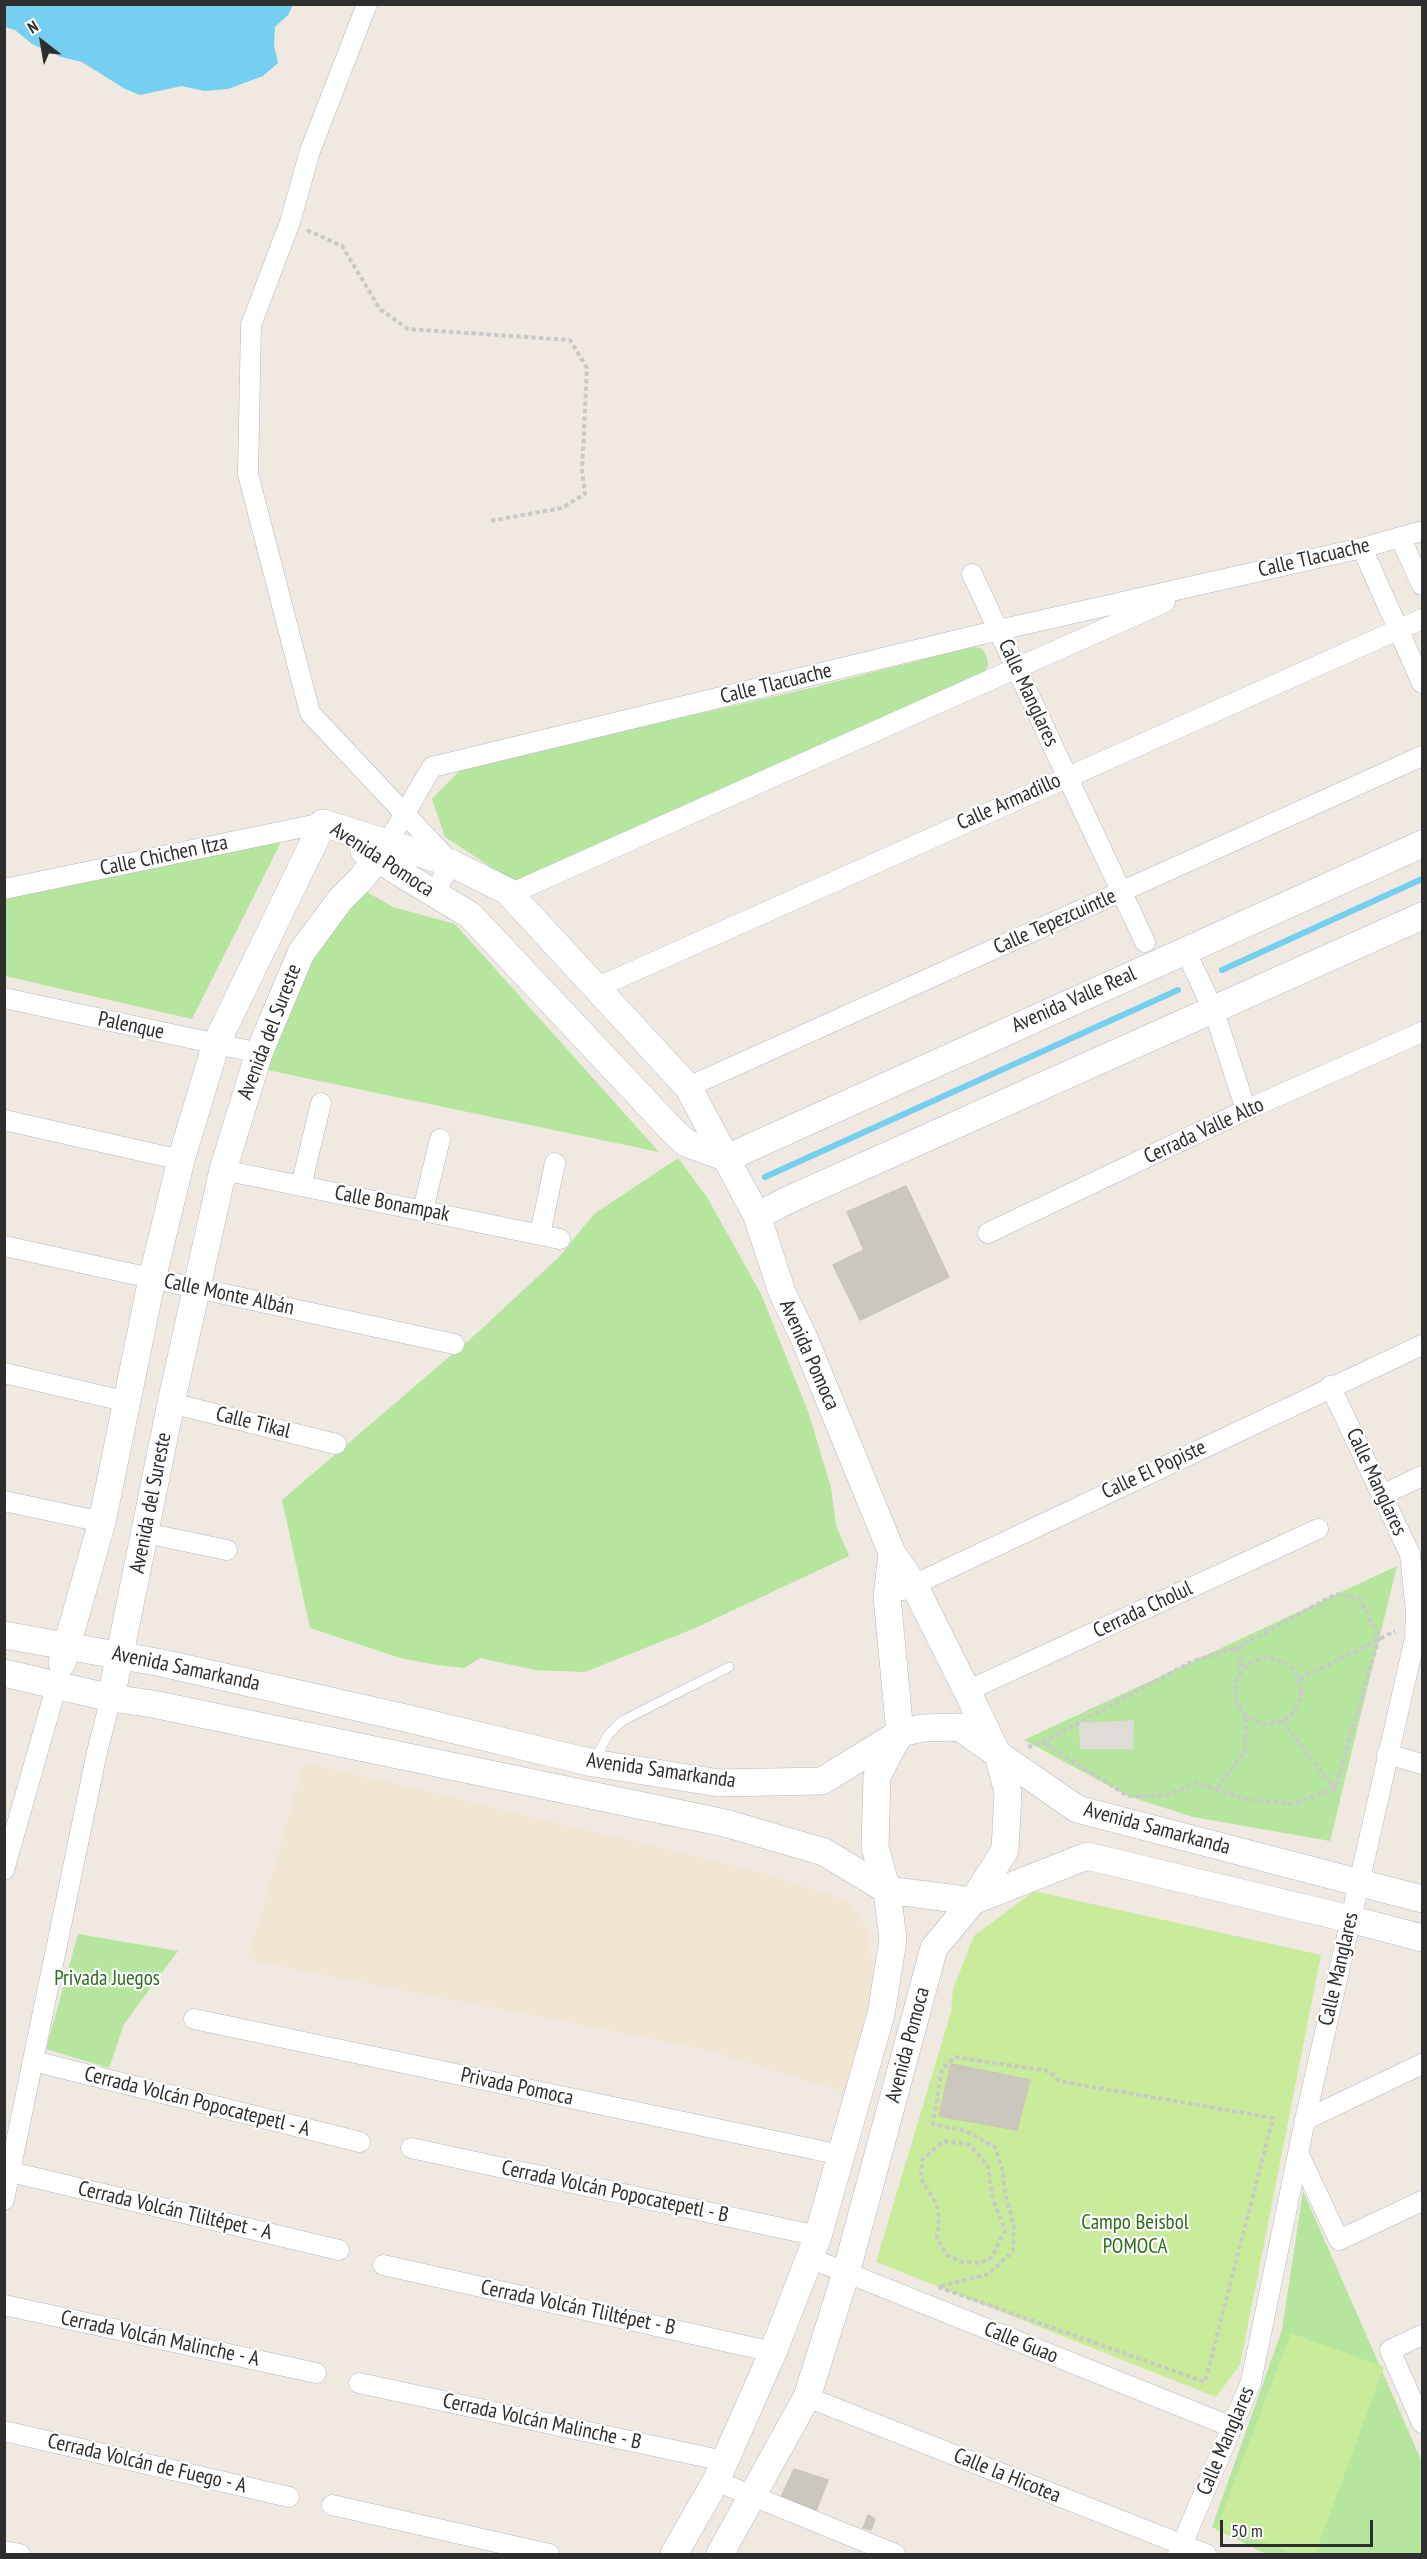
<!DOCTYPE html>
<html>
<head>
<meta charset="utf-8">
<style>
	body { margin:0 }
	#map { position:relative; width:1427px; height:2559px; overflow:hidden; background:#efe9e1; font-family:"PT Sans Narrow",sans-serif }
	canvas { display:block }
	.frame { position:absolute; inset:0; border:6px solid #2e2e2e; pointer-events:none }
	.north { position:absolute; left:12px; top:12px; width:60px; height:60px; -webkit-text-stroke:4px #fff; paint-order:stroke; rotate:329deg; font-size:16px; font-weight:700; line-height:24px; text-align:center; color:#2e2e2e }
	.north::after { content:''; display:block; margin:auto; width:21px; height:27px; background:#2e2e2e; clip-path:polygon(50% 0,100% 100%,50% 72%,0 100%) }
	.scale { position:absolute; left:1220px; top:2520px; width:153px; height:27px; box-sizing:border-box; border:3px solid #2e2e2e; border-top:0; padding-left:8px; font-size:18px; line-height:21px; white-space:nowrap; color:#2e2e2e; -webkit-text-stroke:4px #fff; paint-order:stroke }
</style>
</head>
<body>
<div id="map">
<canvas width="1427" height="2559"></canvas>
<div class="frame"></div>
<div class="north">N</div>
<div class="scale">50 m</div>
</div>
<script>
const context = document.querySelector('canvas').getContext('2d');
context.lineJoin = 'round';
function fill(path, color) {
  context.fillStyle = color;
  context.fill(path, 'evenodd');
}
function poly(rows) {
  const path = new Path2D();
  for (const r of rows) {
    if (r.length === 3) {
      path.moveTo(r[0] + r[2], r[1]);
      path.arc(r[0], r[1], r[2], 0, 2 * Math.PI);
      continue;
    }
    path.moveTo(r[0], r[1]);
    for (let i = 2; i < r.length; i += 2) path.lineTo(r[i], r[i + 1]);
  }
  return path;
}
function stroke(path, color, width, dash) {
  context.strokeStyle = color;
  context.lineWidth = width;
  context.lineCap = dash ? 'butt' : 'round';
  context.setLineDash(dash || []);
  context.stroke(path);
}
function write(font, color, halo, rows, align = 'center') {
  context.font = font + ' "PT Sans Narrow",sans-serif';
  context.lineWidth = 4.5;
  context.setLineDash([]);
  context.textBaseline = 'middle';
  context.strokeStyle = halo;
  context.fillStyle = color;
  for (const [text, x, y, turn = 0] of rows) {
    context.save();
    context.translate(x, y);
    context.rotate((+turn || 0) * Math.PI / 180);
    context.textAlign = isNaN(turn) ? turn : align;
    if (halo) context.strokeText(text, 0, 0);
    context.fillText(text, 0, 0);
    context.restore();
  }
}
fill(poly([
	[304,1762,753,1870,850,1901,868,1935,876,1995,850,2094,703,2049,248,1960]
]), '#f0e6d1');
fill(poly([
	[972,647,981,648,986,654,988,665,985,671,514,882,445,837,432,799,464,766,535,747,567,744,811,688],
	[283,838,192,1019,5,976,5,898],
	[358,887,393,907,455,924,659,1152,267,1070,303,954],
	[678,1158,707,1197,761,1294,809,1414,831,1488,836,1525,849,1556,693,1629,585,1672,535,1670,480,1658,464,1668,437,1665,400,1658,310,1628,282,1500,476,1334,560,1256,594,1214],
	[1397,1566,1330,1841,1193,1817,1128,1796,1024,1740],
	[78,1934,178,1951,124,2024,109,2068,46,2049],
	[1303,2191,1422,2462,1422,2554,1266,2554,1212,2527,1282,2330]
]), '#b6e59e');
fill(poly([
	[1034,1891,1321,1955,1240,2365,1216,2397,876,2262,951,2012,953,1989,974,1936],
	[1291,2333,1384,2367,1315,2554,1294,2554,1267,2543,1216,2530]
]), '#c9ec9a');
fill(poly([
	[1134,1720,1133,1749,1080,1749,1079,1723]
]), '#dfdcd8');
fill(poly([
	[5,4,293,4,293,5,288,15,275,27,274,45,278,63,263,76,228,89,204,91,182,86,140,95,125,89,82,62,61,57,32,44,15,30,5,27]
]), '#75cff0');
stroke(poly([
	[1222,970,1422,879],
	[765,1177,1178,990]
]), '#75cff0', 6);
const building = poly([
	[906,1186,949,1277,860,1320,833,1265,864,1250,847,1212,906,1186],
	[951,2064,1030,2080,1017,2130,939,2116,951,2064],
	[794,2469,828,2480,816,2511,781,2497,794,2469],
	[868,2515,875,2519,871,2530,863,2528,868,2515]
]);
fill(building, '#cbc7bf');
stroke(building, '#cbc5ba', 1.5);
const lane = poly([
	[594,1761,608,1735,622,1721,729,1667]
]);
const street = poly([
	[367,4,310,151,290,222,251,325,248,474,310,713,451,863,434,894],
	[1400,537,1422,585],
	[1362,548,1422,683],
	[972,574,1145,942],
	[388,842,432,767,999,630,1362,548,1422,531],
	[4,889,323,823],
	[510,894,1165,602],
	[1185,950,1214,1011,1246,1110],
	[596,988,1422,619],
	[4,998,259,1053],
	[688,1087,1422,756],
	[4,1120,181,1160],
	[223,1170,560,1239],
	[301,1186,321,1103],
	[423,1210,440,1139],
	[988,1233,1246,1110,1422,1032],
	[540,1234,555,1163],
	[4,1246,454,1344],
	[4,1373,128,1402],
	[171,1403,336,1444],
	[1382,1495,1422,1476],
	[4,1501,102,1522],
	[145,1533,227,1550],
	[903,1590,1422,1345],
	[967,1691,1318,1529],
	[1387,1754,1422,1764],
	[4,1870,57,1684],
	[194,2019,841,2155],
	[33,2061,360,2142],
	[1305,2120,1422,2064],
	[411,2148,818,2236],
	[1299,2155,1339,2240,1422,2201],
	[11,2172,339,2250],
	[4,2200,97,1752,111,1698],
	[810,2258,1232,2427],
	[383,2265,773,2352],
	[4,2305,316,2373],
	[1422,2335,1390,2350,1422,2423],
	[359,2383,724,2461],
	[807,2397,1206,2554],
	[4,2431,289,2497],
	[716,2481,895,2554],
	[332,2505,549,2554],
	[4,2551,20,2554],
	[1178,2554,1251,2382,1305,2120,1415,1638,1416,1612,1410,1554,1330,1386]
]);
const secondary = poly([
	[323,823,451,863,507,891,688,1087,757,1216,782,1292,804,1338,892,1553,914,1585,967,1691,998,1755,1008,1792,1005,1850,973,1901,934,1948,846,2273,807,2397,720,2554],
	[364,851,470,915,675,1133,686,1143,727,1158],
	[727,1158,1422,844],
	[757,1216,788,1200,1422,916],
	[4,1635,162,1663,401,1717,593,1763,719,1783,822,1781,900,1733,922,1728,959,1727,1077,1809,1422,1899],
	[62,1663,102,1522,152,1279,181,1160,216,1044,323,823],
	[4,1673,111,1698,153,1704,725,1823,824,1852,887,1890,973,1901,1087,1856,1350,1919,1422,1938],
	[111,1698,171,1403,223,1170,259,1053,301,953,340,900,362,878,388,842],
	[674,2554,716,2481,773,2352,818,2236,881,2014,893,1940,887,1890,875,1847,877,1776,900,1733,887,1597,892,1553]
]);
stroke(lane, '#b4b7c1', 10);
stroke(street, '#b4b7c1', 21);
stroke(secondary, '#b4b7c1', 28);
stroke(poly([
	[307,230,342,246,380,309,408,329,570,340,587,368,582,471,585,494,562,508,490,521],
	[1336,1594,1360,1599,1379,1638,1335,1789,1292,1804,1246,1799,1197,1783,1166,1795,1128,1796,1043,1742,1193,1661,1237,1648,1336,1594],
	[1237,1648,1241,1669],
	[1268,1691,33],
	[1300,1679,1395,1631],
	[1282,1721,1335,1789],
	[1028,1747,1043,1742],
	[1217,1788,1245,1752,1246,1717],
	[955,2057,1049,2071,1059,2081,1273,2118,1205,2382,938,2287,989,2274,1013,2251,1014,2226,1005,2193,1002,2167,995,2147,966,2131,933,2124,942,2069,955,2057],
	[944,2141,970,2145,988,2166,993,2199,1005,2230,992,2257,981,2263,962,2262,947,2255,937,2239,939,2217,936,2203,921,2179,922,2160,944,2141]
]), '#c9c9c9', 4, [4.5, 3]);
stroke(lane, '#fff', 9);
stroke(street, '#fff', 20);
stroke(secondary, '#fff', 27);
write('21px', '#2e2e2e', '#fff', [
	["Calle Tlacuache",1314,558,-13],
	["Calle Tlacuache",776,684,-14],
	["Calle Manglares",1028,693,65],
	["Calle Armadillo",1009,802,-24],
	["Calle Chichen Itza",164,856,-12],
	["Avenida Pomoca",382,860,33],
	["Calle Tepezcuintle",1055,922,-24],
	["Avenida Valle Real",1074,1000,-24],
	["Palenque",131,1026,12],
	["Avenida del Sureste",270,1032,-69],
	["Cerrada Valle Alto",1204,1131,-25],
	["Calle Bonampak",392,1204,11],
	["Calle Monte Albán",229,1295,12],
	["Avenida Pomoca",809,1355,66],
	["Calle Tikal",253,1423,14],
	["Calle El Popiste",1154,1470,-25],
	["Calle Manglares",1376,1482,65],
	["Avenida del Sureste",151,1503,-79],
	["Cerrada Cholul",1143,1610,-25],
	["Avenida Samarkanda",186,1669,12],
	["Avenida Samarkanda",661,1771,8],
	["Avenida Samarkanda",1157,1829,15],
	["Calle Manglares",1339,1969,-77],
	["Avenida Pomoca",908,2045,-75],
	["Privada Pomoca",517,2087,12],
	["Cerrada Volcán Popocatepetl - A",197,2102,14],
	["Cerrada Volcán Popocatepetl - B",615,2192,12],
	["Cerrada Volcán Tliltépet - A",175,2211,13],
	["Cerrada Volcán Tliltépet - B",578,2308,12],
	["Cerrada Volcán Malinche - A",160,2339,12],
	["Calle Guao",1021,2343,22],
	["Cerrada Volcán Malinche - B",542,2422,12],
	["Calle Manglares",1226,2441,-67],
	["Cerrada Volcán de Fuego - A",147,2464,13],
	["Calle la Hicotea",1007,2476,22]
]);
write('21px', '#2c6e1b', '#fff', [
	["Privada Juegos",107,1979],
	["Campo Beisbol",1135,2223],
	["POMOCA",1135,2247]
]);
</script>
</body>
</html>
